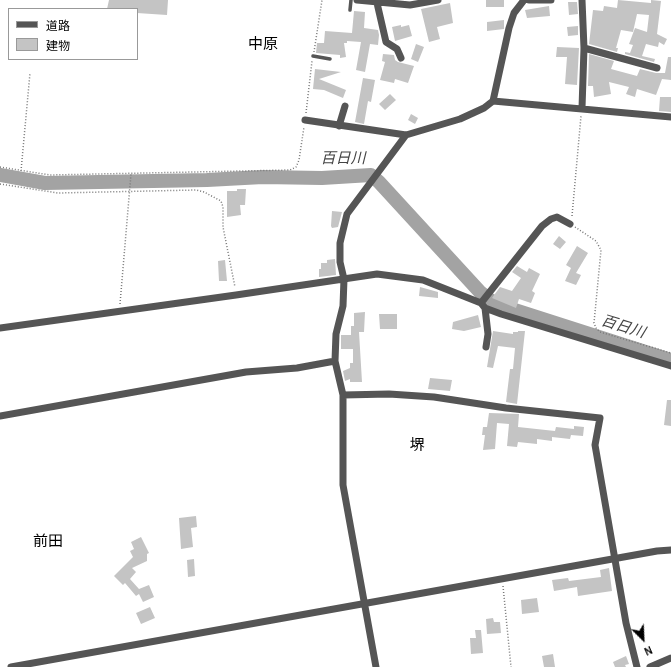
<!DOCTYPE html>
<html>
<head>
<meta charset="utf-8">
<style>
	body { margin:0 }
	#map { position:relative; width:671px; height:667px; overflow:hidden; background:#fff; font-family:Karla,"Noto Sans JP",sans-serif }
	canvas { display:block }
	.legend { position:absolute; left:8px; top:8px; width:130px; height:52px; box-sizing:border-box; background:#fff; border:1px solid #999; margin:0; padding:5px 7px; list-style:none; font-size:12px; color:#000 }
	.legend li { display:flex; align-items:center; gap:8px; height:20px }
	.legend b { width:20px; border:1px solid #999 }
	.north { position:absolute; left:623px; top:619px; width:40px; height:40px; -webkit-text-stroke:3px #fff; paint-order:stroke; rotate:156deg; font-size:11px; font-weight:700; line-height:16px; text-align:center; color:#000 }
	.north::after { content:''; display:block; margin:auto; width:14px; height:18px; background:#000; clip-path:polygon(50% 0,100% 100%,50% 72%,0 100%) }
</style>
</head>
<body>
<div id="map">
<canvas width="671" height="667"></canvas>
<ul class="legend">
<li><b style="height:5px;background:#555"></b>道路</li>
<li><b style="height:11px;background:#c4c4c4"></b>建物</li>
</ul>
<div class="north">N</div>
</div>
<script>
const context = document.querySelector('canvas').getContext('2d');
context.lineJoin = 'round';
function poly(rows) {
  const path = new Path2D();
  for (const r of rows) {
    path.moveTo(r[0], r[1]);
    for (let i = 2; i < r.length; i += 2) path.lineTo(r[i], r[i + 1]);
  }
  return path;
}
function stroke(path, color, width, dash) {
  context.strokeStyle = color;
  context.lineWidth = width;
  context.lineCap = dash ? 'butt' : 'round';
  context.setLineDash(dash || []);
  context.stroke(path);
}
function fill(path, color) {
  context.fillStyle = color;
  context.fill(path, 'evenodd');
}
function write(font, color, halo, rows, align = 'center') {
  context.font = font + ' Karla,"Noto Sans JP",sans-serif';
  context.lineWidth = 3.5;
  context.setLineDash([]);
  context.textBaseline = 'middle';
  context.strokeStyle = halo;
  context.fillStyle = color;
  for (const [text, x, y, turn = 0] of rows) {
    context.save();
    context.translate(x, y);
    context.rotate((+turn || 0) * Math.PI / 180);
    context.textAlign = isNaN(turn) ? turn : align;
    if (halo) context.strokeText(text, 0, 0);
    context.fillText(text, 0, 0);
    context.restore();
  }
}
stroke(poly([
	[0,175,45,183,207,180,263,177,322,178,371,175,379,182,480,292,490,300,502,306,671,360]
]), '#a3a3a3', 14);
fill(poly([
	[109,0,168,0,167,15,137,13,137,9,107,9],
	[486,0,504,0,504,7,486,7],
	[618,0,651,3,651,0,661,1,657,34,667,39,664,45,659,42,658,47,646,44,642,56,655,59,654,62,625,54,625,52,630,53,633,45,629,44,635,28,647,32,649,15,637,14,633,32,621,30,616,48,618,48,617,52,589,44,593,10,603,11,604,6,617,8],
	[568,2,577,2,578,14,569,15],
	[450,3,453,23,437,27,440,39,429,42,421,9],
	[549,6,550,16,527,18,525,10],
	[354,11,365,12,364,28,378,30,379,35,378,45,370,44,365,72,356,70,361,42,347,41,347,43,344,43,346,57,340,58,340,55,316,53,317,43,324,43,325,31,352,33],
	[504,20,504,29,487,31,487,22],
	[401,25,401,27,409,25,412,36,395,41,392,27],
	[578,26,578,35,568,36,567,27],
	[416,44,424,47,418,62,411,59],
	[557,47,579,48,577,85,565,84,567,57,556,57],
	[383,54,394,55,395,60,398,62,414,66,408,83,395,79,394,83,380,80,385,62,382,61],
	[589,54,614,61,611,69,637,76,640,69,656,73,665,73,668,57,671,57,671,80,662,79,656,95,637,89,635,97,626,94,629,87,609,82,611,94,594,97,593,86,588,86],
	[315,69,341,72,319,79,346,90,343,98,324,90,313,89],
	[363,78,375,80,371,102,368,101,364,124,355,122],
	[390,94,396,100,385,110,379,104],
	[660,97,671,97,671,112,659,111],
	[411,114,418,118,415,124,408,120],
	[237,189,246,189,245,205,240,205,241,215,227,217,227,191,237,191],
	[332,211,342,212,338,227,332,228,331,226],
	[559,236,566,242,560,249,553,244],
	[577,246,588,253,576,273,581,275,576,285,565,281,571,268,566,265],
	[335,259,336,275,319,277,319,269,321,269,321,263,327,263,327,260],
	[225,260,227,281,219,281,218,261],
	[517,266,527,272,529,268,540,274,532,291,535,293,531,303,519,299,516,308,492,298,500,287,512,291,521,278,512,272],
	[420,287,438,292,438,298,419,296],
	[365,312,364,332,359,332,362,382,350,382,350,379,345,381,343,371,350,368,350,363,353,363,353,349,341,349,341,335,351,335,351,326,354,326,354,313],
	[379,314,397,314,397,329,380,329],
	[478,315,481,327,464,331,452,329,453,322],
	[493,331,513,334,513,332,518,332,518,331,525,331,517,404,506,402,510,369,513,369,515,348,498,346,493,368,487,367],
	[430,378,452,380,450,391,428,389],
	[667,400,671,400,671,426,664,425],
	[489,413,519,414,518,427,555,431,556,427,574,429,574,426,584,427,583,436,571,435,570,439,552,437,552,441,537,439,537,444,518,442,517,447,507,446,509,424,497,423,495,449,483,450,485,435,482,435,483,427,487,427],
	[196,516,197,527,191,528,193,547,181,549,179,518],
	[141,537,149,553,147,554,147,561,132,568,136,572,130,579,139,589,149,585,154,597,143,602,139,594,136,596,125,583,123,585,114,576,133,557,130,551,134,549,131,542],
	[194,559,195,576,188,577,187,560],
	[609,568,612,591,578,596,577,587,554,591,552,580,568,578,569,581,601,577,600,570],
	[537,598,539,612,522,614,521,600],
	[150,607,155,618,141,624,136,613],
	[493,618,494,622,500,622,501,633,487,634,486,619],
	[475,630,481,630,483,653,471,654,470,638,476,638],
	[553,654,555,667,544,667,542,656],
	[626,656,629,664,625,665,626,667,615,667,613,662]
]), '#c4c4c4');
stroke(poly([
	[314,52,322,0],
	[306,113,312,61],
	[0,167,50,175,290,170,296,167,299,160,304,127],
	[21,171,30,73],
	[0,184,58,193,196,190,204,192,221,201,223,207,223,227,235,287],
	[572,216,581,116],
	[575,227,596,241,601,250,594,323,596,328,600,332,671,353],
	[120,304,131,174],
	[503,586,511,667]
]), '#777', 1.5, [1, 2]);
stroke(poly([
	[350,10,351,0],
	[313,56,330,59]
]), '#555', 3.5);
stroke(poly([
	[357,0,410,5,438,0],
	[529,0,551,0],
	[582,0,584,48,582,108],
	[377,3,386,42,397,49,401,58],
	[584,48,657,68],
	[493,101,671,117],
	[305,120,406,135,460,119,484,108,493,101,509,28,514,13,524,0],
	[339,126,345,106],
	[481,303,542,226,551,219,557,217,570,224],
	[485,308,488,334,486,347],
	[0,328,236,295,377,274,423,280,481,303,485,308,501,314,671,366],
	[343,395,389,394,434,397,506,408,600,418,595,445,626,623,637,667],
	[0,416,246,372,297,368,335,361],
	[11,667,657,551,671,550],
	[376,667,343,485,343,395,335,361,336,334,343,306,344,279,340,262,340,243,347,214,406,135],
	[650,667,671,658]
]), '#555', 7);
write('15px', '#000', '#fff', [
	["中原",263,45],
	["堺",417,446],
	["前田",48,542]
]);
write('italic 15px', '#444', '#fff', [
	["百日川",343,159],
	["百日川",623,327,17]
]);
</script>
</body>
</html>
